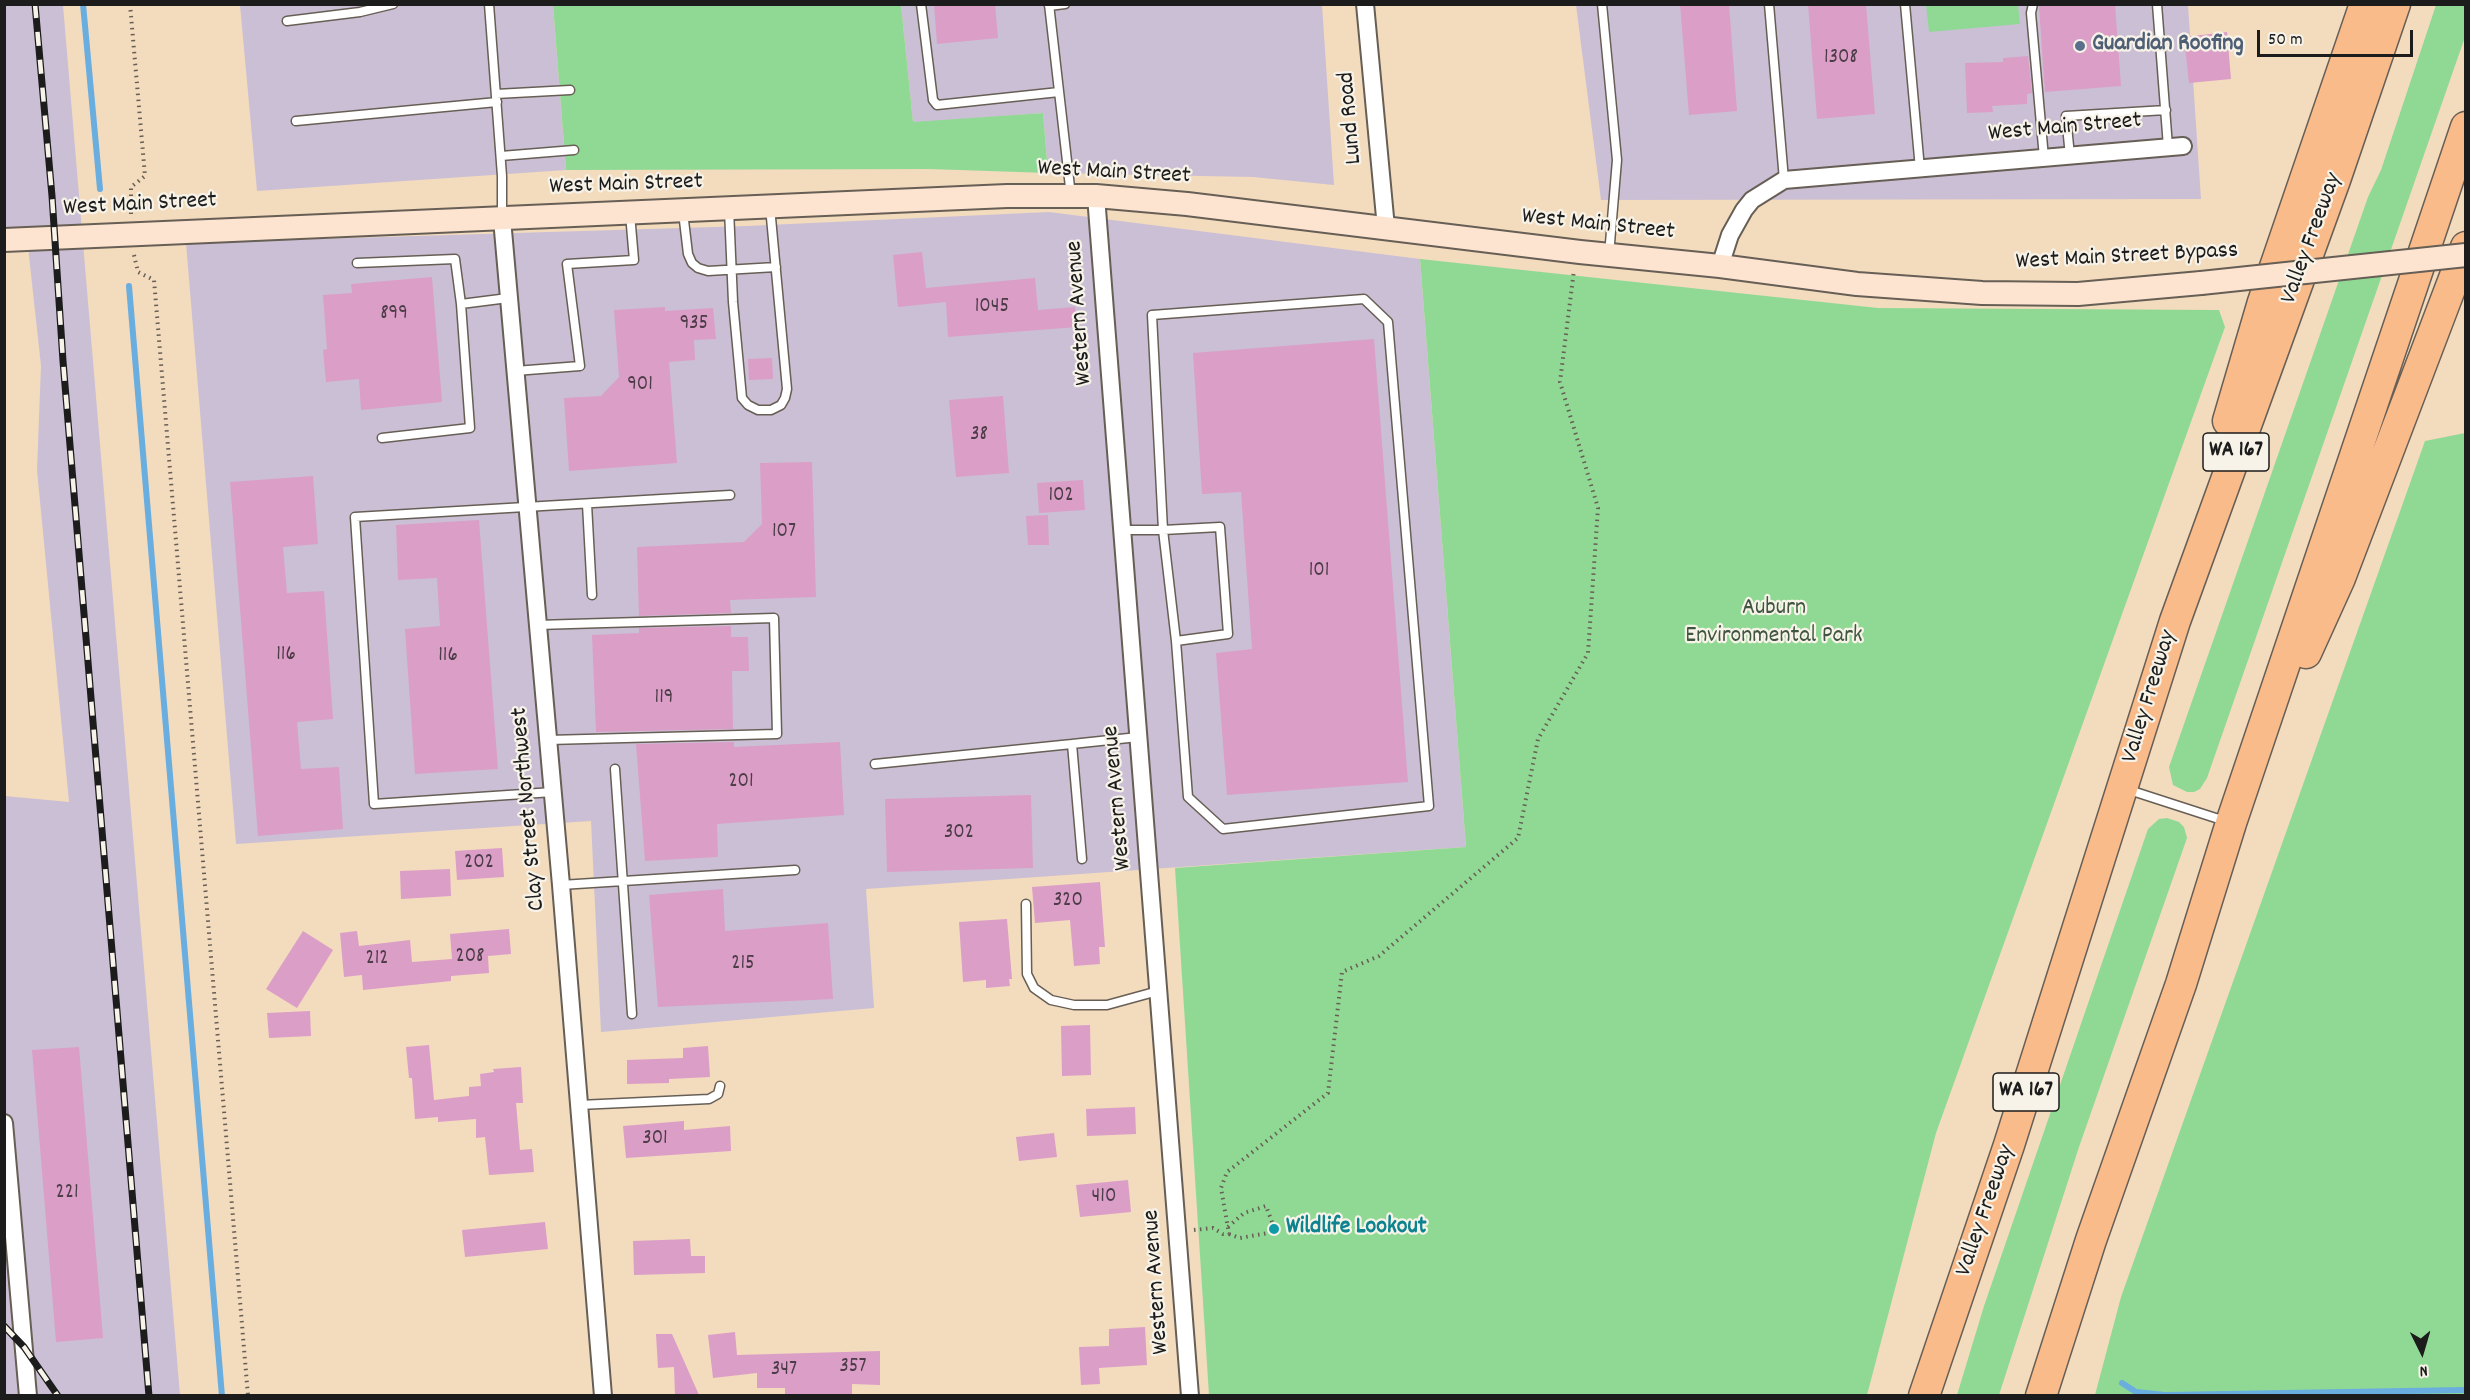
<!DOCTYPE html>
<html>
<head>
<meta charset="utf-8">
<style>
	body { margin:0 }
	#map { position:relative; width:2470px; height:1400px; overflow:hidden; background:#f3dbbe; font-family:Dekko,sans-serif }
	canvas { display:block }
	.frame { position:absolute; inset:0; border:6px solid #1c1c1c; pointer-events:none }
	.north { position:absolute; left:2392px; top:1322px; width:60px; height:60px; -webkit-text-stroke:4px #f7f3e8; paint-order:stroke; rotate:175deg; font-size:16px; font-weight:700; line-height:24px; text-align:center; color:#1c1c1c }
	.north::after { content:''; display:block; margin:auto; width:21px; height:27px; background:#1c1c1c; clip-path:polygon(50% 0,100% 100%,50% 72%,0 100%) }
	.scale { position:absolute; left:2257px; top:30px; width:156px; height:27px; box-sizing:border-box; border:3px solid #1c1c1c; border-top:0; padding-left:8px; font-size:18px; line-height:21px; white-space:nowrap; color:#1c1c1c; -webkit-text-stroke:4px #f7f3e8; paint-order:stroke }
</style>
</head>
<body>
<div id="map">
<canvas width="2470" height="1400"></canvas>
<div class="frame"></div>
<div class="north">N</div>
<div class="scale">50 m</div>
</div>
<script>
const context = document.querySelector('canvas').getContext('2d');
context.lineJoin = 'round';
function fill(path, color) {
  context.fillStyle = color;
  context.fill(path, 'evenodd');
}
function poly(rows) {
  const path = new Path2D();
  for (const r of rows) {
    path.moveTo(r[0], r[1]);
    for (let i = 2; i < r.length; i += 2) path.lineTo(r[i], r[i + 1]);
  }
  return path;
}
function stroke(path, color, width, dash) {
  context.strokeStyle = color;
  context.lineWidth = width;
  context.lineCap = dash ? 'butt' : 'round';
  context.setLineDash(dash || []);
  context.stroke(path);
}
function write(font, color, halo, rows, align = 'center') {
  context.font = font + ' Dekko,sans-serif';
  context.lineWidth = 4.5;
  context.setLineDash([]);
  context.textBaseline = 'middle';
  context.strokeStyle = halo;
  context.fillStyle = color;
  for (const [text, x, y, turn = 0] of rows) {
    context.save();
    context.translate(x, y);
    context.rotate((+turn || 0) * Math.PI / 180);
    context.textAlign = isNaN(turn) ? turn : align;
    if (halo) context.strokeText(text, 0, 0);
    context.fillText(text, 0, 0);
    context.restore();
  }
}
fill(poly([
	[4,5,63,5,180,1395,5,1395,5,796,69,802,37,470,41,366,26,228,5,237],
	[240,5,553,5,566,170,257,191],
	[901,5,1322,5,1334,185,1253,177,1048,173,1043,113,913,123],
	[1576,5,2188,5,2201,199,1601,200],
	[1049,212,1420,259,1466,847,866,889,874,1008,601,1032,591,821,236,844,186,243,747,226]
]), '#cbbfd5');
fill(poly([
	[553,5,901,5,913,122,1043,113,1048,173,929,169,566,170],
	[1926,5,2018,5,2020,24,1929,32],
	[2436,5,2465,5,2465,37,2207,778,2200,789,2194,792,2187,792,2173,785,2169,767,2368,197,2381,170],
	[1420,259,1878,308,2219,310,2225,327,1936,1133,1867,1395,1209,1395,1175,868,1466,847],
	[2465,433,2465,1395,2095,1395,2121,1297,2425,441],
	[2167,818,2179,822,2184,827,2187,838,2079,1147,1999,1395,1957,1395,1984,1306,2148,829,2159,819]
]), '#90d995');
stroke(poly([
	[83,4,100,189],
	[129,286,222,1396],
	[2122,1383,2136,1392,2165,1395,2466,1390]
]), '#6aaddf', 6);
fill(poly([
	[934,4,995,4,998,38,937,44],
	[1680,4,1729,4,1737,111,1689,115],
	[1808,4,1866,4,1875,114,1817,119],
	[2061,4,2115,4,2121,86,2045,92,2039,6],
	[2227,32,2231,79,2189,83,2184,37],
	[2028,56,2032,93,2027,94,2027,104,1992,106,1993,112,1967,113,1965,63,2003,62,2003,58],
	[922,252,926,288,1035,278,1038,310,1075,307,1077,327,948,337,946,302,898,307,893,255],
	[432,277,442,402,361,410,359,379,326,382,323,350,327,349,323,295,352,293,351,284],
	[665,307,665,311,713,308,716,339,694,340,695,360,669,362,677,463,569,471,564,398,601,396,619,377,614,310],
	[1374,339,1408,782,1227,795,1216,653,1252,649,1241,492,1202,494,1193,353],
	[772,358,773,379,749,380,748,359],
	[1003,396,1009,473,956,477,949,400],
	[812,462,816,597,730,600,731,613,639,616,637,547,744,542,762,524,760,463],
	[313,476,318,544,283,547,287,593,324,591,333,719,297,722,301,769,339,767,343,829,258,836,230,482],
	[1083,480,1085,510,1039,513,1037,483],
	[1048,515,1049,545,1028,545,1026,516],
	[479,520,498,769,415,774,405,629,440,626,437,578,398,580,396,525],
	[731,626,731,637,748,637,749,671,732,671,733,729,596,732,592,635,639,633,639,628],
	[734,742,734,747,840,742,844,815,717,824,718,857,645,861,636,744],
	[1031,795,1033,868,887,872,885,799],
	[502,848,504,877,457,880,455,851],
	[450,869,451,896,401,899,400,871],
	[1100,882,1105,947,1099,947,1100,964,1074,966,1070,920,1035,923,1032,887],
	[723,889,725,931,828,923,833,999,658,1007,649,895],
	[1007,919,1012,979,1009,979,1010,986,986,988,986,980,963,982,959,922],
	[509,929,511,954,488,956,489,973,451,976,451,981,363,990,362,975,344,977,340,933,357,931,359,946,410,940,412,962,452,959,450,934],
	[303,931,333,950,297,1008,266,989],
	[310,1011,311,1036,269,1038,267,1013],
	[1090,1025,1091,1075,1062,1076,1061,1026],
	[429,1045,434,1100,469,1096,469,1087,481,1086,480,1074,494,1072,493,1069,521,1067,523,1103,516,1103,520,1150,532,1149,534,1172,489,1175,485,1137,476,1138,476,1119,438,1122,438,1117,415,1119,412,1078,409,1078,406,1047],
	[708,1046,710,1077,669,1079,669,1083,627,1084,627,1060,683,1058,683,1048],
	[79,1047,103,1338,56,1342,32,1050],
	[1135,1107,1136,1134,1087,1136,1086,1109],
	[684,1121,684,1130,730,1126,731,1151,626,1158,623,1126],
	[1054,1133,1057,1157,1019,1161,1016,1137],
	[1128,1180,1131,1212,1080,1217,1076,1185],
	[545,1222,548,1249,465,1257,462,1230],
	[690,1239,691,1256,705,1256,705,1273,634,1275,633,1241],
	[1145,1327,1147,1365,1099,1368,1100,1384,1081,1385,1079,1347,1109,1346,1109,1329],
	[735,1332,737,1355,880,1351,880,1385,852,1384,852,1395,785,1395,785,1388,757,1388,757,1373,713,1378,708,1335],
	[656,1334,672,1334,699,1395,675,1395,674,1367,658,1368]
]), '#db9ec7');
const lane = poly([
	[489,4,502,176,502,218],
	[921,4,933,100,937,105,1059,92],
	[1049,4,1071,196],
	[1602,4,1617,160,1609,255],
	[1769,4,1784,180],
	[1905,4,1920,169],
	[2033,4,2031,13,2044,158],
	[2157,4,2168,147],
	[1049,6,1065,4],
	[287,21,360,12,393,4],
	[496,94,570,90],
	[296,121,497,102],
	[501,156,574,150],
	[2070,156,2066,116,2166,110],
	[729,209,733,302,742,398,748,405,758,410,771,410,781,405,785,398,787,389,770,207],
	[683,212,688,254,692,263,698,268,708,271,776,267],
	[357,263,455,259,461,304],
	[515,371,580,366,567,264,634,260,630,214],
	[382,438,470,428,461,304,508,298],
	[587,504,592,595],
	[1122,530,1163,530,1220,527,1228,634,1176,641,1188,797,1223,829,1429,806,1388,322,1364,299,1152,315,1163,530,1176,641],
	[537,625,774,618,777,734,548,740],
	[875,764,1072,744],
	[615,769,632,1014],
	[2126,789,2225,821],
	[553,792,374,804,355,517,730,495],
	[1082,859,1072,744,1138,737],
	[561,885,795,870],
	[1026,904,1027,974,1034,988,1051,1000,1074,1005,1107,1005,1158,991],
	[579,1105,709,1099,718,1094,720,1086]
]);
const street = poly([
	[1365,4,1386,228],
	[1096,196,1190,1396],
	[502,219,561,885,603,1396],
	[1720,266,1730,235,1744,210,1752,200,1784,180,2183,146],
	[4,1123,28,1396]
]);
const secondary = poly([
	[4,240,1007,196,1096,196,1187,204,1580,252,1720,266,1857,284,1982,293,2078,294,2201,283]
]);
const highway = poly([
	[2228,421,2263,302,2365,4],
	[2306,653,2340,578,2466,247],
	[1924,1396,2009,1145,2175,621,2335,180,2395,4],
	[2041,1396,2091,1240,2181,984,2231,823,2466,127]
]);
stroke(lane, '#675f55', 11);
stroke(street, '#675f55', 20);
stroke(secondary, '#675f55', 26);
stroke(highway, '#675f55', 33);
stroke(poly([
	[130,4,145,176,131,187,131,215],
	[134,255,138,272,154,280,248,1396],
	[1228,1227,1244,1213,1266,1206,1272,1222],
	[1194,1230,1213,1228,1223,1234,1229,1234,1221,1188,1227,1172,1328,1093,1342,972,1379,956,1518,838,1538,739,1588,653,1598,508,1560,382,1574,270],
	[1229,1234,1240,1238,1268,1233]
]), '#675f55', 4, [1.5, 4.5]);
stroke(lane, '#fff', 8);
stroke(street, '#fff', 16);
stroke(secondary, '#fde4d1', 22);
stroke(highway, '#fabb8b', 30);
const rail = poly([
	[35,4,52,196,63,361,149,1396],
	[4,1326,24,1347,58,1396]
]);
stroke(rail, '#1c1c1c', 7);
stroke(rail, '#f7f3e8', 4.5, [14]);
const secondaryBridge = poly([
	[2201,283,2466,255]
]);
stroke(secondaryBridge, '#675f55', 26, []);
stroke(secondaryBridge, '#fde4d1', 22);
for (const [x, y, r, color] of [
	[2080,46,6,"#5c6f8a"],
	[1274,1229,6,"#0f9aa8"]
]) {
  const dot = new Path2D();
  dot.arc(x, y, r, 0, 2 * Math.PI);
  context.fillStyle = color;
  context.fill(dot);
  stroke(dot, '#f7f3e8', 2);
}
write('21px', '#4c3c47', null, [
	["1308",1841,59],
	["1045",992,308],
	["899",394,315],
	["935",694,325],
	["901",640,386],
	["38",979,436],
	["102",1061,497],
	["107",784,533],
	["101",1319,572],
	["116",286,656],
	["116",448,657],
	["119",664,699],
	["201",741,783],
	["302",959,834],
	["202",479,864],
	["320",1068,902],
	["208",470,958],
	["212",377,960],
	["215",743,965],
	["301",655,1140],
	["221",67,1194],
	["410",1104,1198],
	["357",853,1368],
	["347",784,1371]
]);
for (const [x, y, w] of [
	[2236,452,66],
	[2026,1092,66]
]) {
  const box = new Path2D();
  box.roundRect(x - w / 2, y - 19, w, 38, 4.5);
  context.fillStyle = '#f7f3e8';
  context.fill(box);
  stroke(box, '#1c1c1c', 1.5);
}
write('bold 22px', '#1c1c1c', null, [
	["WA 167",2236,452],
	["WA 167",2026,1092]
]);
write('bold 24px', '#4e5e75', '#f7f3e8', [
	["Guardian Roofing",2092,46]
], 'left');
write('24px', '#1c1c1c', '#f7f3e8', [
	["Lund Road",1352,118,-95],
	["West Main Street",2065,129,-5],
	["West Main Street",1114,174,3],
	["West Main Street",626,186,-2],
	["West Main Street",140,206,-3],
	["West Main Street",1598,226,6],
	["Valley Freeway",2313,239,-70],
	["West Main Street Bypass",2127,258,-3],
	["Western Avenue",1081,313,-94],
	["Valley Freeway",2151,697,-73],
	["Western Avenue",1119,798,-95],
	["Clay Street Northwest",530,809,-95],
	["Valley Freeway",1987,1211,-71],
	["Western Avenue",1158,1282,-94]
]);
write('24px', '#3f5540', '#f7f3e8', [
	["Auburn",1774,610],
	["Environmental Park",1774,638]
]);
write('bold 24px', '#0d838f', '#f7f3e8', [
	["Wildlife Lookout",1286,1229]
], 'left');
</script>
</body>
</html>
